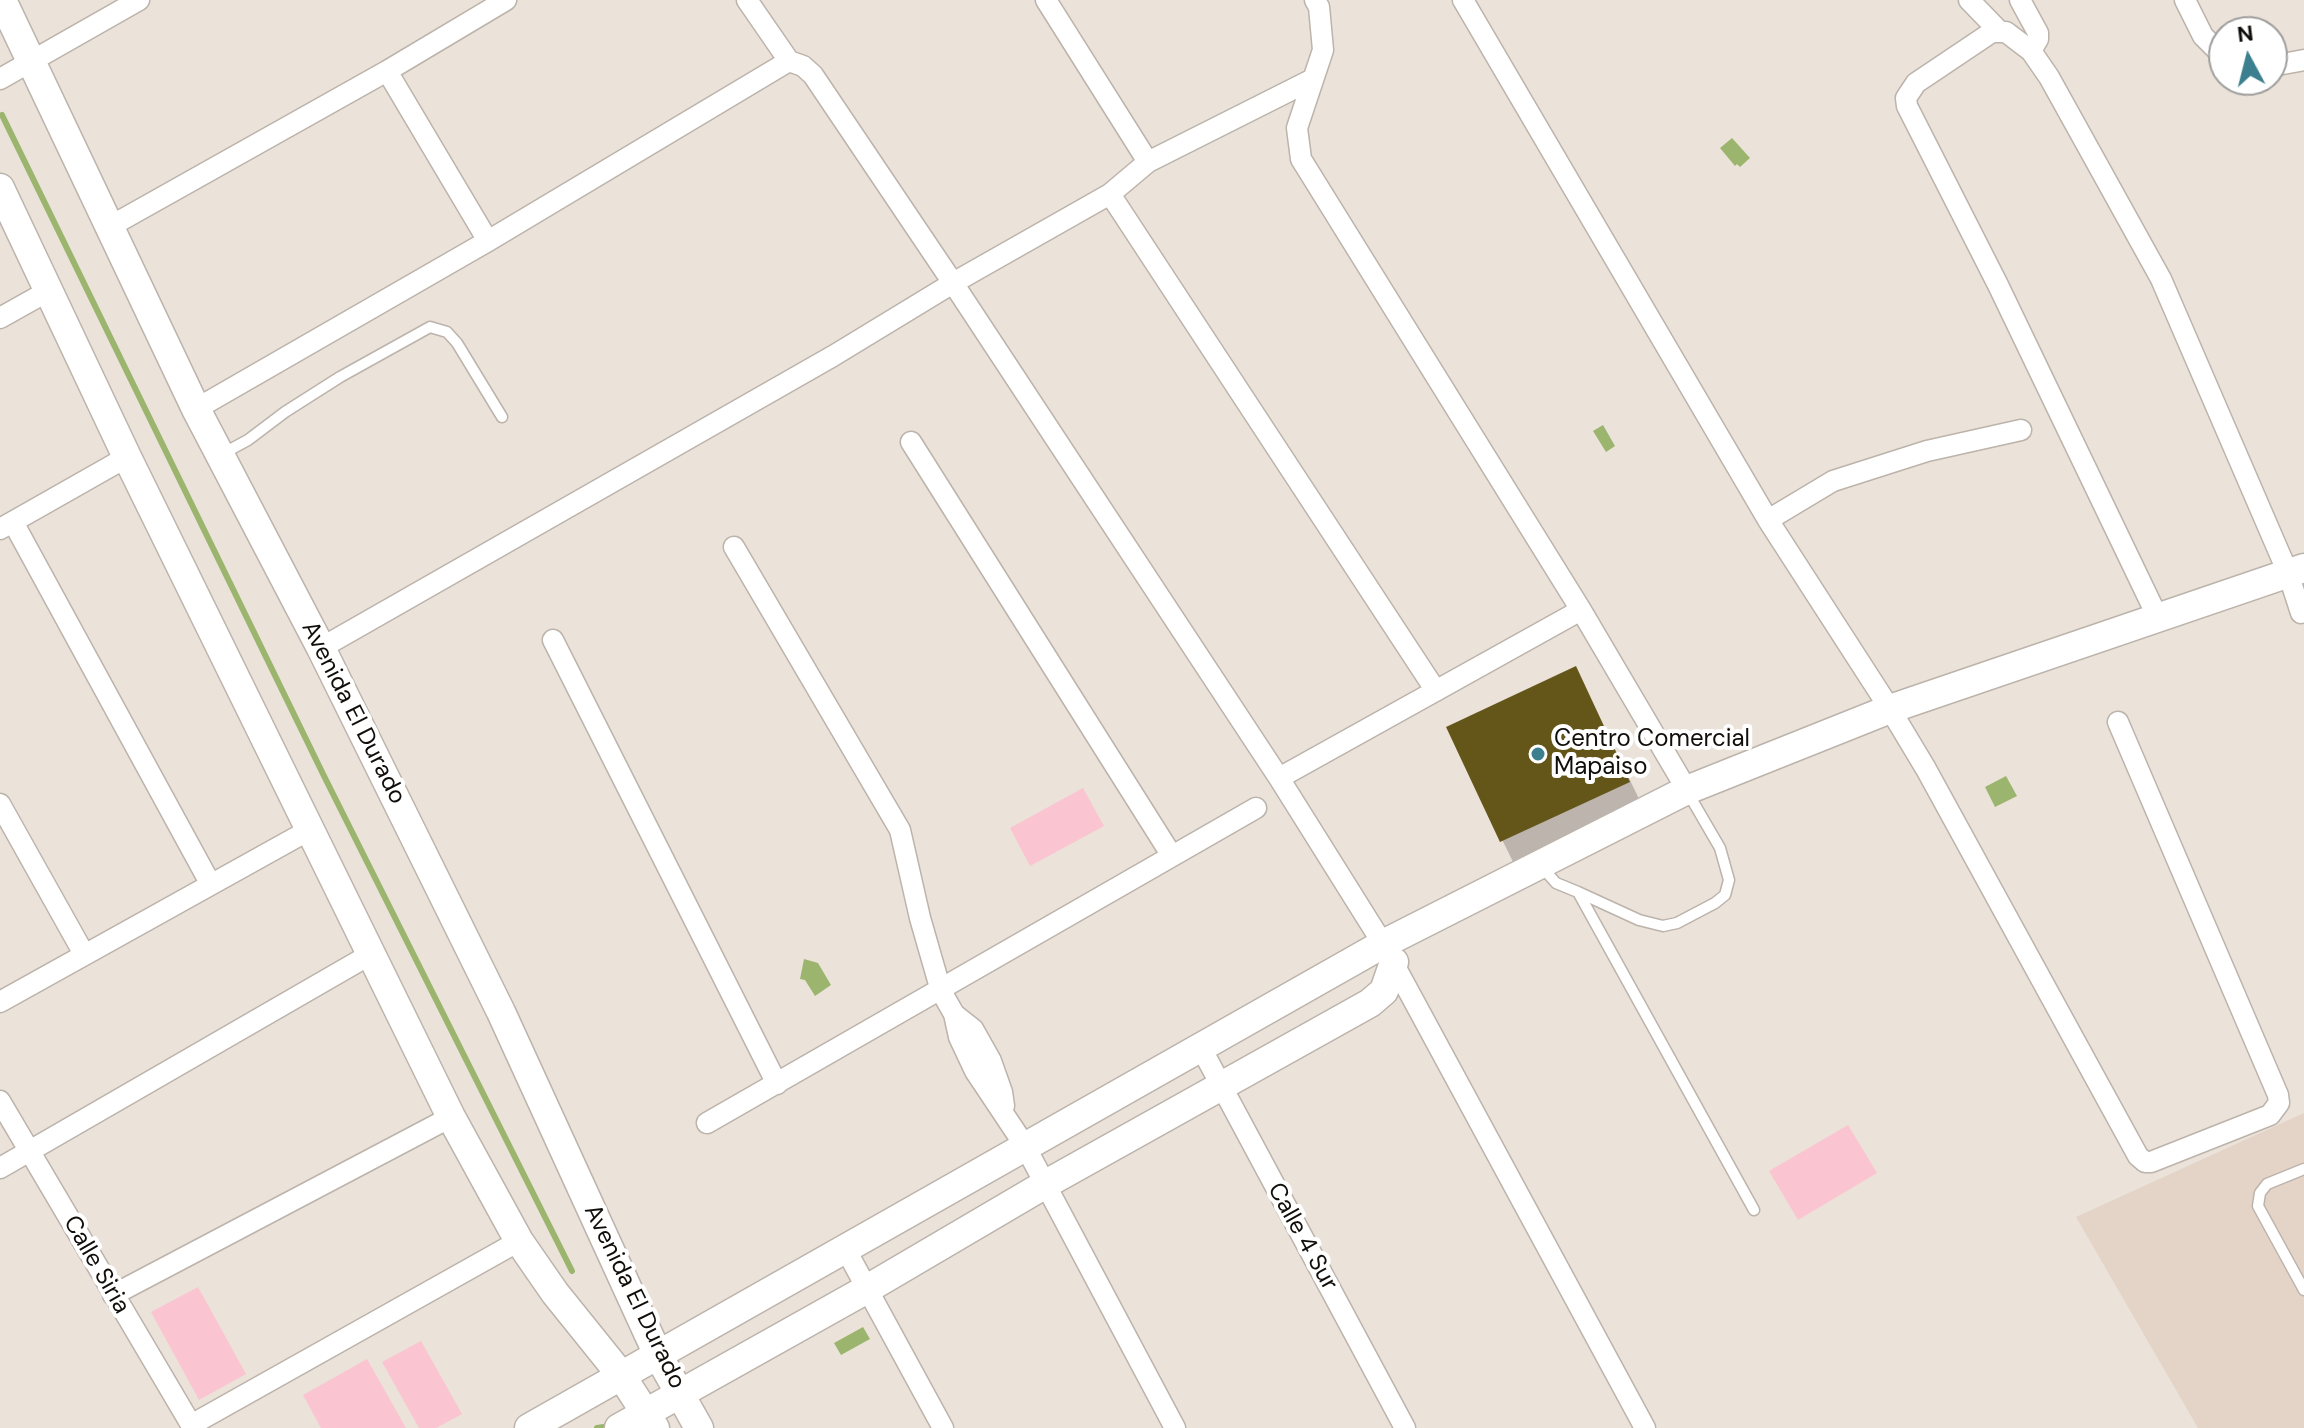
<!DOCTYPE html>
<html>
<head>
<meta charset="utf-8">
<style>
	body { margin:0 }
	#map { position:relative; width:2304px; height:1428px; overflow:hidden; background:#ebe2d9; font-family:"DM Sans",sans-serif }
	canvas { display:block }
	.north { position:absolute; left:2208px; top:16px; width:80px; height:80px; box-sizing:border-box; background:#fff; border:2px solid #9f9e9d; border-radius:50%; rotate:353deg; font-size:22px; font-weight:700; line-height:32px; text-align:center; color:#100d0a }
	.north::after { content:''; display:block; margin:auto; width:28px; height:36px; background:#3c7f8f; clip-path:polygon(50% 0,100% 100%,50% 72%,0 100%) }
</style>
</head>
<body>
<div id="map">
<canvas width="2304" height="1428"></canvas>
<div class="north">N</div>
</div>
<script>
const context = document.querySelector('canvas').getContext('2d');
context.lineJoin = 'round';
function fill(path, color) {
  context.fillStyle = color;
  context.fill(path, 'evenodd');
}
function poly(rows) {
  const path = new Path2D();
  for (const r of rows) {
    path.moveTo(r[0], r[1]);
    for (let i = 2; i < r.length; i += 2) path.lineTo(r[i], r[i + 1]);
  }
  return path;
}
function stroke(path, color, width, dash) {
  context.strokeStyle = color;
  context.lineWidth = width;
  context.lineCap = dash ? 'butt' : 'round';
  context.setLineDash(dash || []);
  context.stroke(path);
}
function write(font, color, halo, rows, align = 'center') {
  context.font = font + ' "DM Sans",sans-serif';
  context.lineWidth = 8;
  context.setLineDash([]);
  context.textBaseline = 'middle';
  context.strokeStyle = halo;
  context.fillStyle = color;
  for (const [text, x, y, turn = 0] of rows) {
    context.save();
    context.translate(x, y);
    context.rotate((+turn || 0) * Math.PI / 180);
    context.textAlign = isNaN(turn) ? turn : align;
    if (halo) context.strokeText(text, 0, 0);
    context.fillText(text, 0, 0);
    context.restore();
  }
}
fill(poly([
	[2304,1113,2304,1428,2198,1428,2076,1217]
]), '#e4d4c7');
fill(poly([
	[1083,788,1104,826,1030,866,1010,828],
	[1848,1125,1877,1173,1798,1220,1769,1171],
	[198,1287,246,1374,199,1400,151,1312],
	[421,1341,462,1414,436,1428,419,1428,382,1362],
	[367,1359,406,1428,321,1428,303,1395]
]), '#fbc4d1');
fill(poly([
	[1732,138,1750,158,1740,167,1737,164,1735,166,1720,148],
	[1603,425,1615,446,1606,452,1593,431],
	[2006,776,2017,796,1995,807,1985,787],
	[804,959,818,963,831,985,815,996,805,980,800,979],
	[863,1327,870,1339,841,1355,834,1343]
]), '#9cb56e');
fill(poly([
	[1576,669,1642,805,1514,864,1448,728]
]), '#0003');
stroke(poly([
	[2,115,324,776,572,1271],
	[597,1428,610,1426]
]), '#9cb56e', 6);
fill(poly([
	[1576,666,1630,782,1500,842,1446,727]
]), '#645519');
const lane = poly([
	[222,454,248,440,285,412,340,377,430,327,447,332,457,343,502,417],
	[1542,867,1556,883,1578,892,1754,1210],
	[1578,892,1639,920,1663,926,1677,923,1715,903,1725,895,1729,880,1720,848,1688,793],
	[2304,1169,2267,1184,2260,1193,2258,1206,2304,1290]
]);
const street = poly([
	[1046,0,1148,162],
	[1315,0,1319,7,1323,50,1297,128,1301,159,1581,610,1687,790],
	[1463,0,1768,520,1890,709,1926,769,2138,1156,2145,1162,2151,1162,2270,1115,2279,1103,2278,1095,2118,722],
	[1969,0,1999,31],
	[2020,0,2038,33,2038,39,2031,51,2049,77,2161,279,2288,573,2301,613,2304,612],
	[2185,0,2203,36,2224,57],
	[2031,51,2006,32,1992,32,1916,83,1906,98,1907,106,1998,285,2158,618],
	[789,61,803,66,813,75,953,283,1279,778,1383,944,1645,1428],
	[2272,66,2304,60],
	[387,71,488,241],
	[0,79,139,0],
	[1110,194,1436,691],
	[109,227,387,71,506,0],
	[0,318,50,290],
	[196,409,488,241,789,61,747,0],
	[911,442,1172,856],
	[1768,520,1833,481,1927,451,2021,430],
	[13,522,210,883],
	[0,529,127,457],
	[734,547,900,830,920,918,941,991,954,1014,959,1037,975,1071,1025,1146,1175,1428],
	[553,640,777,1084],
	[321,648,833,356,953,283,1110,194,1148,162,1313,79],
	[1279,778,1581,610],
	[0,804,84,954],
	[0,1002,311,829],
	[954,1014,973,1029,991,1061,1002,1092,1004,1106],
	[1200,1046,1405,1428],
	[0,1101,193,1428],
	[707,1123,1256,808],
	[0,1168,371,954],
	[846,1250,943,1428],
	[113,1295,451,1117],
	[191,1425,519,1241]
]);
const secondary = poly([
	[2,0,196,409,321,648,501,1012,658,1355,699,1428],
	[0,188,127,457,451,1117,519,1241,555,1293,621,1375,655,1428],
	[529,1428,1383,944,1687,790,1890,709,2304,568],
	[619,1428,867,1289,1044,1185,1370,1003,1384,991,1394,962]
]);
stroke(lane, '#bcb3ab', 13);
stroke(street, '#bcb3ab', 23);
stroke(secondary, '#bcb3ab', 31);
stroke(lane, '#fff', 10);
stroke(street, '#fff', 20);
stroke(secondary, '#fff', 28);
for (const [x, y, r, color] of [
	[1538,754,8,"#3c7f8f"]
]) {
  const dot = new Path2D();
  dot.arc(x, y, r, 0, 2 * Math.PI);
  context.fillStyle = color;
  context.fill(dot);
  stroke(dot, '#fff', 3);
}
write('24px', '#100d0a', '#fff', [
	["Avenida El Durado",353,713,63],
	["Calle 4 Sur",1302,1237,61],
	["Calle Siria",96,1265,60],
	["Avenida El Durado",634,1297,64]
]);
write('24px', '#100d0a', '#fff', [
	["Centro Comercial",1554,740],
	["Mapaiso",1554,768]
], 'left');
</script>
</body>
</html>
